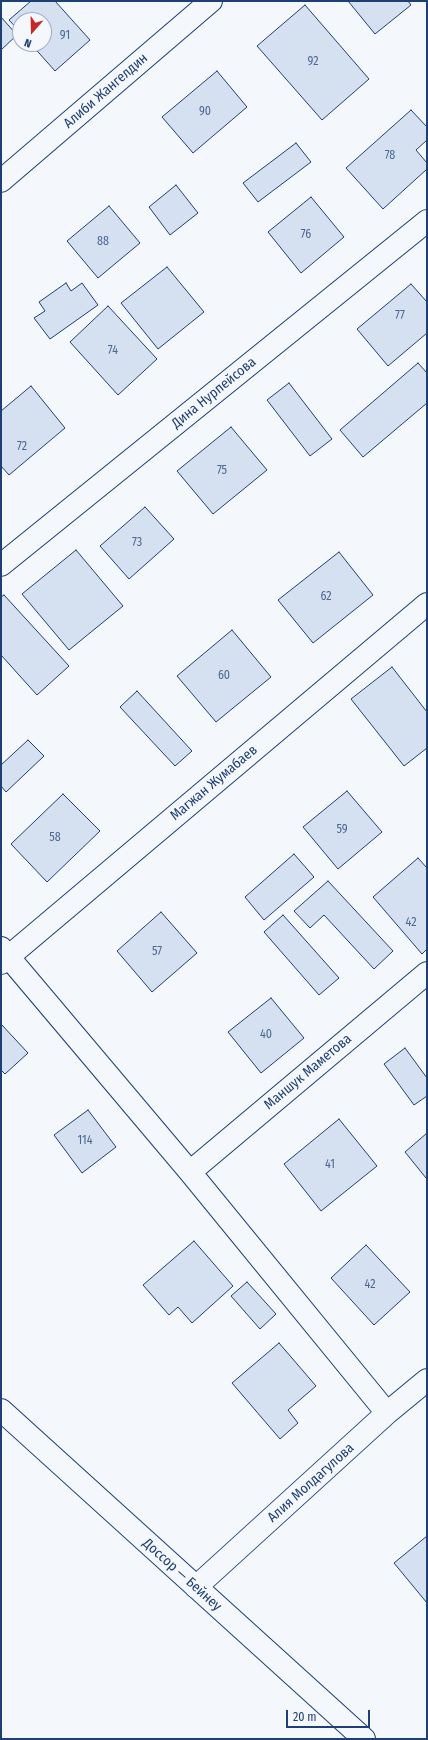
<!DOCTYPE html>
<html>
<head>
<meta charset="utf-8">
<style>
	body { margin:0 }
	#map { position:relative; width:428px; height:1740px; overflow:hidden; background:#f4f7fb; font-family:"Fira Sans Condensed",sans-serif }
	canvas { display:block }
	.frame { position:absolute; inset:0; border:2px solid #1d3f73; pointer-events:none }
	.north { position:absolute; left:12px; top:12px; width:40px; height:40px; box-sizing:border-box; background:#f4f7fb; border:1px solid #9eadc5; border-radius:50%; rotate:200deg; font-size:11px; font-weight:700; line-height:16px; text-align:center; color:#1d3f73 }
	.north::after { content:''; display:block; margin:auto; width:14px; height:18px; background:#c62828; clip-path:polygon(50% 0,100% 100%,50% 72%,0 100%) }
	.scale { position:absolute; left:286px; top:1710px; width:84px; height:18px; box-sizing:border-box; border:2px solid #1d3f73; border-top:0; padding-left:5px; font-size:12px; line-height:14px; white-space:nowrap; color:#1d3f73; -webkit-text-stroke:3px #f4f7fb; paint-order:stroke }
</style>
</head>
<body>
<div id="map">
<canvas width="428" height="1740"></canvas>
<div class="frame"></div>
<div class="north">N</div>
<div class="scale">20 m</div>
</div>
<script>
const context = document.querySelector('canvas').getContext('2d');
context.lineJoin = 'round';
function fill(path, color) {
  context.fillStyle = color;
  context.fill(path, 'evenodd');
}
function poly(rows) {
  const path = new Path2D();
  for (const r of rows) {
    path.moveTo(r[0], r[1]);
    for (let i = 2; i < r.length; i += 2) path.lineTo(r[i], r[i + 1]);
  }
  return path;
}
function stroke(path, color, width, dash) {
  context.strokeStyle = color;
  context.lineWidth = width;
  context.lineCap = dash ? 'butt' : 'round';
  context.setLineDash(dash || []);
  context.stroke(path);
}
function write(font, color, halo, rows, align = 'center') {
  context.font = font + ' "Fira Sans Condensed",sans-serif';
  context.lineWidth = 3;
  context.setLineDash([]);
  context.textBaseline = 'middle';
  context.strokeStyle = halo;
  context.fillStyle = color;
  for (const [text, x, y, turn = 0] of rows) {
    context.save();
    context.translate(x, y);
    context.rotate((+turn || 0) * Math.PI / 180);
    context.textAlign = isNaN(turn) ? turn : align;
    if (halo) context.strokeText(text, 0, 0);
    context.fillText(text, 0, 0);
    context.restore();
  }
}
const building = poly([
	[31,1,55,1,90,40,55,71,31,44,44,44,44,20,20,20,20,32,9,20,31,1],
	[348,1,408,1,411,5,375,34,348,1],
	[305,5,369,79,322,120,257,46,305,5],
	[1,17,17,35,1,50,1,17],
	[217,71,247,107,193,153,162,117,217,71],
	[411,110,427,127,427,140,416,150,427,163,427,169,383,209,346,168,411,110],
	[296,143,311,162,258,202,243,183,296,143],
	[176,185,198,213,170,235,149,207,176,185],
	[311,197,344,237,301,273,268,232,311,197],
	[109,206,140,243,98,278,67,241,109,206],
	[167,267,204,312,158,349,121,303,167,267],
	[66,283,71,291,82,283,98,305,50,339,34,318,45,311,39,302,66,283],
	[411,284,427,302,427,333,388,366,357,329,411,284],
	[108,306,157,359,118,395,70,342,108,306],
	[418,363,427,373,427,403,363,457,340,430,418,363],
	[289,383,332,439,310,456,267,400,289,383],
	[31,386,65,428,9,475,1,466,1,411,31,386],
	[231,427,267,470,213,514,177,471,231,427],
	[145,507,174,539,129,579,100,546,145,507],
	[76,550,123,606,69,650,22,594,76,550],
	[339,552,373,595,313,643,278,600,339,552],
	[4,595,69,666,37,695,1,655,1,597,4,595],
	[232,630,271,677,216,722,177,676,232,630],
	[392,667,427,712,427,748,404,766,351,699,392,667],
	[137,691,192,751,175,766,120,707,137,691],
	[28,740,44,756,6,792,1,786,1,765,28,740],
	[347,791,382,832,338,869,303,827,347,791],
	[63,794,100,831,47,882,11,844,63,794],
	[294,854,314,877,264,920,245,897,294,854],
	[418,858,427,868,427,949,422,954,373,897,418,858],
	[328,881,393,951,374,969,324,915,310,928,294,911,328,881],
	[161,912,197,953,152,992,117,951,161,912],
	[283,915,339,978,319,995,264,932,283,915],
	[271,998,304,1038,261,1073,228,1032,271,998],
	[1,1024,28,1053,5,1074,1,1070,1,1024],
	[405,1048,427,1078,427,1096,414,1105,384,1064,405,1048],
	[88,1110,116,1147,82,1173,54,1135,88,1110],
	[339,1119,377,1166,321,1211,284,1164,339,1119],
	[427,1133,427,1176,426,1178,405,1152,427,1133],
	[194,1241,233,1286,192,1323,178,1307,169,1315,143,1285,194,1241],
	[366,1245,410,1292,374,1325,331,1278,366,1245],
	[247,1282,276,1314,260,1329,231,1296,247,1282],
	[279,1343,316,1386,288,1410,298,1423,280,1439,232,1383,279,1343],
	[427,1536,427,1603,394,1563,427,1536]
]);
fill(building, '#d5e0f0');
stroke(building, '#1d3f73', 1);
const minor = poly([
	[1,181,211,1],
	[1,565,427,221],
	[1,948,190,1172,387,1413],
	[1,963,427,604],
	[190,1172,427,973],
	[196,1587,387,1413,427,1380]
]);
const highway = poly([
	[1,1410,364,1739]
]);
stroke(minor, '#1d3f73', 24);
stroke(highway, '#1d3f73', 24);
stroke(minor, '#f4f7fb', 22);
stroke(highway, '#f4f7fb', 22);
write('12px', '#4b6792', null, [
	["91",65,36],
	["92",313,62],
	["90",205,112],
	["78",390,156],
	["76",306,235],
	["88",103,242],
	["77",400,316],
	["74",113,351],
	["72",22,447],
	["75",222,471],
	["73",137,543],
	["62",326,597],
	["60",224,676],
	["59",342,830],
	["58",55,838],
	["42",411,923],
	["57",157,952],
	["40",266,1035],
	["114",85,1141],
	["41",330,1165],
	["42",370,1285]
]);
write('14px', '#1d3f73', '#f4f7fb', [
	["Алиби Жангелдин",106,91,-41],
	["Дина Нурпейсова",214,393,-39],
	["Магжан Жумабаев",214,783,-40],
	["Маншук Маметова",308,1072,-40],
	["Алия Молдагулова",311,1483,-42],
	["Доссор — Бейнеу",182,1575,42]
]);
</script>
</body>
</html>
